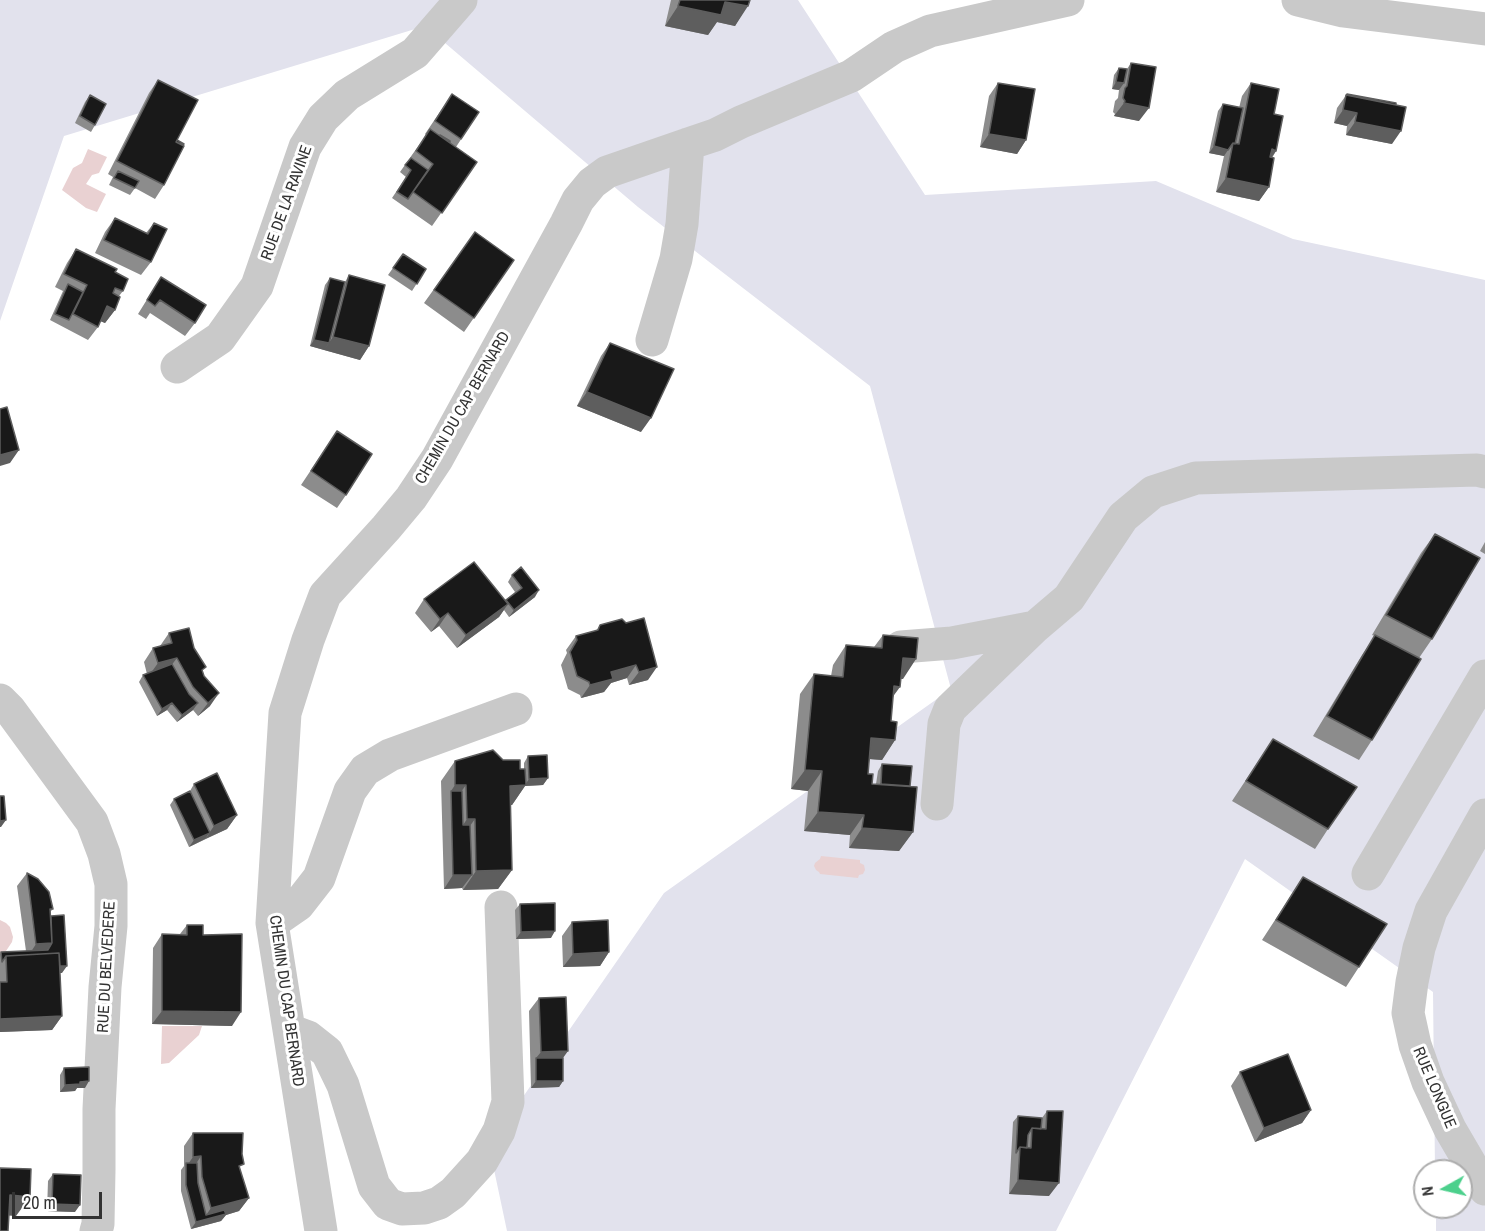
<!DOCTYPE html>
<html>
<head>
<meta charset="utf-8">
<style>
	body { margin:0 }
	#map { position:relative; width:1485px; height:1231px; overflow:hidden; background:#fff; font-family:"Archivo Narrow",sans-serif }
	canvas { display:block }
	.north { position:absolute; left:1413px; top:1159px; width:60px; height:60px; box-sizing:border-box; background:#fff; border:2px solid #adadad; border-radius:50%; rotate:262deg; font-size:16px; font-weight:700; line-height:24px; text-align:center; color:#323232 }
	.north::after { content:''; display:block; margin:auto; width:21px; height:27px; background:#4cd08c; clip-path:polygon(50% 0,100% 100%,50% 72%,0 100%) }
	.scale { position:absolute; left:12px; top:1192px; width:90px; height:27px; box-sizing:border-box; border:3px solid #323232; border-top:0; padding-left:8px; font-size:18px; line-height:21px; white-space:nowrap; color:#323232; -webkit-text-stroke:4px #fff; paint-order:stroke }
</style>
</head>
<body>
<div id="map">
<canvas width="1485" height="1231"></canvas>
<div class="north">N</div>
<div class="scale">20 m</div>
</div>
<script>
const context = document.querySelector('canvas').getContext('2d');
context.lineJoin = 'round';
function fill(path, color) {
  context.fillStyle = color;
  context.fill(path, 'evenodd');
}
function poly(rows) {
  const path = new Path2D();
  for (const r of rows) {
    path.moveTo(r[0], r[1]);
    for (let i = 2; i < r.length; i += 2) path.lineTo(r[i], r[i + 1]);
  }
  return path;
}
function stroke(path, color, width, dash) {
  context.strokeStyle = color;
  context.lineWidth = width;
  context.lineCap = dash ? 'butt' : 'round';
  context.setLineDash(dash || []);
  context.stroke(path);
}
function write(font, color, halo, rows, align = 'center') {
  context.font = font + ' "Archivo Narrow",sans-serif';
  context.lineWidth = 6;
  context.setLineDash([]);
  context.textBaseline = 'middle';
  context.strokeStyle = halo;
  context.fillStyle = color;
  for (const [text, x, y, turn = 0] of rows) {
    context.save();
    context.translate(x, y);
    context.rotate((+turn || 0) * Math.PI / 180);
    context.textAlign = isNaN(turn) ? turn : align;
    if (halo) context.strokeText(text, 0, 0);
    context.fillText(text, 0, 0);
    context.restore();
  }
}
fill(poly([
	[0,0,798,0,925,195,1156,181,1293,239,1485,280,1485,1231,1436,1231,1436,1207,1461,1207,1461,1171,1435,1171,1433,992,1245,859,1056,1231,507,1231,489,1146,664,893,951,689,870,386,638,207,425,26,64,136,0,321]
]), '#e2e2ed');
fill(poly([
	[88,149,107,157,99,173,92,175,86,184,106,194,97,212,86,208,62,190,73,168,82,163],
	[821,856,860,860,860,863,864,865,865,870,863,874,859,875,858,878,820,874,819,872,816,870,814,866,815,863,820,859],
	[0,920,6,923,10,927,13,937,12,942,6,951,0,954],
	[162,1026,202,1026,199,1035,169,1063,161,1064]
]), '#e9d1d2');
stroke(poly([
	[1298,0,1343,11,1485,29],
	[652,340,676,259,682,224,688,144],
	[177,367,220,338,257,286,305,147,323,118,347,95,415,53,461,0],
	[901,647,952,643,1035,627,1069,598,1123,517,1153,492,1196,478,1477,470,1485,472],
	[0,700,10,710,92,822,104,854,111,884,111,926,105,987,99,1109,99,1170,98,1224,96,1231],
	[937,804,944,724,950,709,1035,627],
	[1485,815,1431,911,1419,948,1412,982,1408,1013,1415,1045,1428,1082,1450,1129,1485,1189],
	[1368,874,1485,676],
	[272,923,298,905,319,878,350,791,365,770,390,755,516,709],
	[289,1030,308,1037,327,1052,343,1085,374,1186,388,1204,402,1209,424,1208,439,1203,453,1193,482,1161,499,1131,508,1102,501,907],
	[321,1231,272,923,285,713,308,640,325,595,386,528,411,498,437,459,566,224,578,200,592,183,607,172,688,144,715,135,741,122,851,76,894,47,930,31,1068,0]
]), '#c9c9c9', 33);
fill(poly([
	[671,0,750,0,735,26,717,22,708,35,665,26],
	[1131,63,1139,121,1114,116,1115,114,1113,112,1115,101,1118,98,1119,90,1112,89,1114,75,1119,68,1127,69],
	[158,80,177,140,164,185,155,199,135,188,130,195,109,185,113,177,108,174,149,93],
	[998,83,1026,140,1017,154,980,147,989,96],
	[1251,83,1274,112,1276,151,1272,158,1269,187,1259,201,1216,192,1224,156,1209,153,1218,111,1223,104,1239,108,1242,96],
	[452,94,479,112,456,147,477,162,432,226,392,198,406,177,400,172,426,135,425,134],
	[1347,94,1392,144,1346,135,1347,126,1334,123,1337,108],
	[90,95,95,125,91,132,75,123,85,102],
	[115,218,146,233,154,223,151,262,141,275,95,253,105,232],
	[475,232,514,260,464,332,424,303],
	[76,249,115,272,123,291,119,296,115,310,105,323,100,321,98,327,88,340,50,320,63,291,55,287,67,263],
	[403,254,426,269,412,291,388,275],
	[349,275,369,346,360,360,310,346,325,285,330,278,345,282],
	[161,277,195,323,185,336,150,313,146,319,138,314],
	[610,343,641,432,577,406,601,356],
	[337,431,346,495,337,508,301,485],
	[1435,534,1432,639,1419,658,1372,740,1359,760,1313,736,1362,655,1375,636,1372,635,1421,553],
	[1485,542,1485,554,1480,551],
	[512,575,535,597,509,617,504,610,499,617,457,648,439,626,431,632,415,613,424,599,505,600,515,592,508,582],
	[622,619,648,680,629,685,627,678,611,683,604,692,581,698,580,695,568,689,561,665,567,653,566,650,576,636,596,631,600,625],
	[169,633,194,648,203,672,210,706,198,716,193,710,177,722,167,710,157,716,139,682,143,675,147,674,144,662,153,648,160,646],
	[883,635,903,679,901,679,893,697,891,721,895,740,882,760,869,759,868,774,872,784,876,784,878,771,882,764,910,786,913,832,899,851,849,848,850,835,804,831,808,791,791,789,800,694,814,674,831,676,833,665,846,645,874,647],
	[1273,739,1328,829,1315,849,1232,801],
	[528,756,548,778,543,785,525,786,512,805,510,805,512,870,498,889,463,890,462,888,444,889,441,781,455,761,503,760,520,769,524,769,524,763],
	[194,784,230,801,237,815,227,829,189,847,170,805,174,799,190,791],
	[27,873,53,909,50,912,62,973,60,973,62,1016,52,1030,0,1032,0,954,1,952,26,951,17,886],
	[1303,877,1359,967,1346,987,1262,940],
	[520,904,551,938,516,939,515,910],
	[572,922,609,952,600,966,563,967,562,936],
	[187,925,203,935,232,1026,152,1024,153,948,162,934,180,934],
	[539,998,563,1058,563,1081,559,1087,531,1088,529,1011],
	[64,1068,85,1088,77,1088,75,1091,60,1092,60,1075],
	[1240,1072,1311,1110,1302,1123,1255,1142,1231,1086],
	[1047,1111,1049,1196,1009,1194,1013,1122,1018,1116,1042,1118],
	[193,1133,240,1170,249,1198,239,1211,226,1215,221,1221,191,1229,181,1191,181,1170,184,1166,184,1146],
	[53,1174,75,1212,47,1211,48,1181]
]), '#8c8c8c');
fill(poly([
	[725,2,748,6,735,26,717,22,708,35,665,26,678,6],
	[1116,82,1124,83,1119,90,1112,89],
	[1124,103,1149,108,1139,121,1114,116],
	[1343,110,1357,113,1347,126,1334,123],
	[1355,122,1401,131,1392,144,1346,135],
	[989,134,1026,140,1017,154,980,147],
	[1214,146,1228,150,1224,156,1209,153],
	[1272,149,1276,151,1267,164],
	[1226,178,1269,187,1259,201,1216,192],
	[107,306,115,310,105,323,98,320],
	[333,337,369,346,360,360,324,350],
	[314,340,329,343,324,350,310,346],
	[587,392,651,418,641,432,577,406],
	[19,450,10,463,0,466,0,455],
	[539,590,535,597,509,617,514,610],
	[508,604,499,617,457,648,466,635],
	[448,613,439,626,431,632,440,619],
	[177,658,167,671,148,677,158,663],
	[903,658,916,659,903,679,889,678],
	[636,665,627,678,611,683,604,692,581,698,590,685,611,672],
	[657,667,648,680,629,685,639,672],
	[894,686,900,687,886,706],
	[219,693,210,706,198,716,208,703],
	[172,703,167,710,157,716,162,709],
	[198,703,193,710,177,722,182,715],
	[871,738,895,740,882,760,857,758],
	[805,770,822,771,808,791,791,789],
	[548,778,543,785,525,786,512,805,496,806,510,786,525,785,529,779],
	[455,785,466,785,452,804,451,791],
	[818,812,864,815,850,835,804,831],
	[237,815,227,829,205,839,214,826],
	[467,819,475,819,461,838,454,839],
	[6,820,1,827,0,827,0,821],
	[862,828,913,832,899,851,849,848],
	[210,833,205,839,189,847,194,840],
	[512,870,498,889,463,890,476,871],
	[453,875,472,875,462,888,444,889],
	[555,931,551,938,516,939,521,932],
	[52,943,43,956,27,958,36,944],
	[609,952,600,966,563,967,573,954],
	[55,966,67,966,62,973,50,973],
	[162,1011,241,1012,232,1026,152,1024],
	[62,1016,52,1030,0,1032,0,1019],
	[568,1051,558,1065,536,1058,541,1052],
	[89,1081,85,1088,77,1088,75,1091,60,1092,65,1085,80,1082],
	[536,1081,563,1081,559,1087,531,1088],
	[1311,1110,1302,1123,1255,1142,1264,1128],
	[201,1156,192,1170,186,1167,193,1157],
	[1018,1180,1059,1183,1049,1196,1009,1194],
	[10,1195,30,1197,16,1216,0,1215],
	[249,1198,239,1211,226,1215,221,1221,191,1229,196,1222,202,1221,211,1208],
	[52,1204,80,1205,75,1212,47,1211]
]), '#5e5e5e');
const building = poly([
	[680,0,750,0,748,6,725,2,721,15,678,6,680,0],
	[1131,63,1156,67,1149,108,1124,103,1125,101,1123,98,1125,88,1127,86,1131,63],
	[1119,68,1127,69,1124,83,1116,82,1119,68],
	[158,80,198,100,176,142,184,146,164,185,117,161,158,80],
	[998,83,1035,89,1026,140,989,134,998,83],
	[1251,83,1279,89,1274,114,1283,116,1276,151,1272,149,1270,157,1274,158,1269,187,1226,178,1233,143,1239,144,1251,83],
	[452,94,479,112,461,139,435,121,452,94],
	[1347,94,1396,103,1396,105,1347,95,1347,94],
	[90,95,106,104,95,125,80,116,90,95],
	[1346,95,1406,107,1401,131,1355,122,1357,113,1343,110,1346,95],
	[1223,104,1243,108,1235,144,1233,143,1228,150,1214,146,1223,104],
	[430,129,477,162,442,213,413,192,433,164,416,151,430,129],
	[440,135,450,141,450,143,440,136,440,135],
	[177,140,184,144,183,145,176,142,177,140],
	[411,158,428,170,408,199,397,192,411,170,405,165,411,158],
	[118,171,139,181,135,188,114,178,118,171],
	[115,218,148,234,154,223,167,229,151,262,104,240,115,218],
	[475,232,514,260,474,318,434,290,475,232],
	[76,249,117,269,115,272,128,279,123,291,115,288,113,293,120,297,115,310,107,306,98,327,73,314,87,285,64,274,76,249],
	[403,254,426,269,417,284,393,268,403,254],
	[349,275,385,285,369,346,333,337,349,275],
	[161,277,206,305,195,323,160,300,155,306,147,300,161,277],
	[330,278,345,282,329,343,314,340,330,278],
	[68,284,83,292,69,320,55,314,68,284],
	[610,343,674,369,651,418,587,392,610,343],
	[7,407,19,450,0,455,0,409,7,407],
	[337,431,372,454,346,495,311,471,337,431],
	[1435,534,1480,558,1432,639,1386,615,1435,534],
	[474,562,508,604,466,635,448,613,440,619,424,599,474,562],
	[521,567,539,590,514,610,506,600,522,588,512,575,521,567],
	[644,618,657,667,639,672,636,665,611,672,613,679,590,685,589,682,577,676,570,652,577,640,576,636,598,630,600,625,622,619,626,623,644,618],
	[189,628,194,648,206,667,202,670,204,676,219,693,208,703,193,687,177,658,158,663,153,648,172,643,169,633,189,628],
	[883,635,918,638,916,659,903,658,900,687,894,686,891,721,897,722,895,740,871,738,868,774,873,774,872,784,917,787,913,832,862,828,864,815,818,812,822,771,805,770,814,674,843,677,846,645,882,648,883,635],
	[1375,635,1421,659,1372,740,1327,716,1375,635],
	[172,664,189,694,198,703,182,715,172,703,162,709,143,675,172,664],
	[1273,739,1357,787,1328,829,1246,781,1273,739],
	[493,750,503,760,520,760,520,769,525,769,526,785,510,786,512,870,476,871,475,819,467,819,466,785,455,785,455,761,493,750],
	[547,755,548,778,529,779,528,756,547,755],
	[882,764,912,766,910,786,881,784,882,764],
	[217,773,237,815,214,826,194,784,217,773],
	[190,791,210,833,194,840,174,799,190,791],
	[451,791,462,791,463,825,470,825,472,875,453,875,451,791],
	[0,796,4,796,6,820,0,821,0,796],
	[27,873,38,879,49,892,53,909,50,909,52,943,36,944,27,873],
	[1303,877,1387,924,1359,967,1276,920,1303,877],
	[555,903,555,931,521,932,520,904,555,903],
	[64,915,67,966,60,966,59,953,6,956,2,962,1,952,48,950,52,943,51,916,64,915],
	[608,920,609,952,573,954,572,922,608,920],
	[187,925,203,925,203,935,242,934,241,1012,162,1011,162,934,187,935,187,925],
	[59,953,62,1016,0,1019,0,982,7,982,6,956,59,953],
	[566,997,568,1051,541,1052,539,998,566,997],
	[1288,1054,1311,1110,1264,1128,1240,1072,1288,1054],
	[536,1058,563,1058,563,1081,536,1081,536,1058],
	[89,1067,89,1081,80,1082,80,1084,65,1085,64,1068,89,1067],
	[1047,1111,1063,1111,1059,1183,1018,1180,1020,1147,1031,1148,1032,1128,1046,1129,1047,1111],
	[1018,1116,1042,1118,1041,1129,1032,1128,1028,1135,1027,1148,1020,1147,1016,1153,1018,1116],
	[193,1133,243,1133,242,1154,244,1164,239,1166,249,1198,211,1208,202,1177,201,1156,193,1157,193,1133],
	[186,1163,197,1163,198,1183,206,1215,224,1210,226,1214,196,1222,186,1185,186,1163],
	[0,1168,31,1169,30,1197,10,1195,8,1231,0,1231,0,1168],
	[53,1174,81,1175,80,1205,52,1204,53,1174]
]);
fill(building, '#191919');
stroke(building, '#5e5e5e', 1.5);
write('16px', '#323232', '#fff', [
	["RUE DE LA RAVINE",287,203,-70],
	["CHEMIN DU CAP BERNARD",463,408,-60],
	["RUE DU BELVEDERE",107,967,-87],
	["CHEMIN DU CAP BERNARD",286,1001,82],
	["RUE LONGUE",1434,1088,67]
]);
</script>
</body>
</html>
